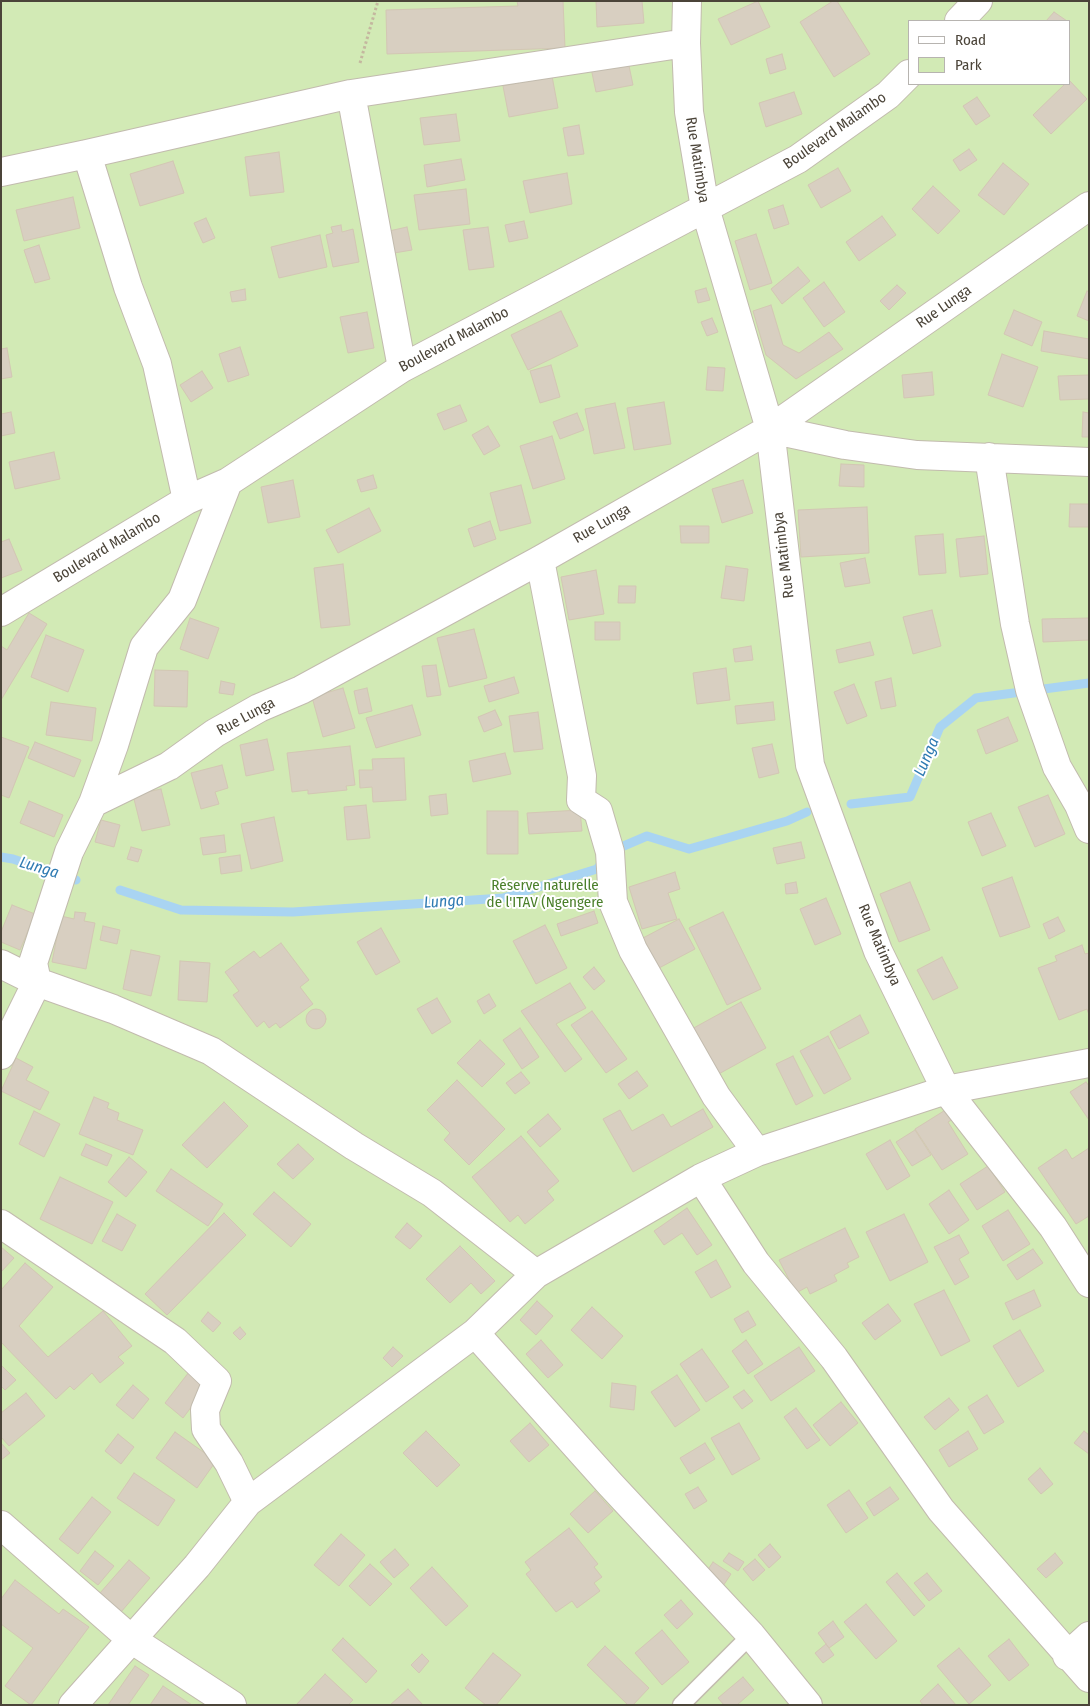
<!DOCTYPE html>
<html>
<head>
<meta charset="utf-8">
<style>
	body { margin:0 }
	#map { position:relative; width:1090px; height:1706px; overflow:hidden; background:#f6f3ec; font-family:"Fira Sans Condensed",sans-serif }
	canvas { display:block }
	.frame { position:absolute; inset:0; border:2px solid #4b4439; pointer-events:none }
	.legend { position:absolute; left:908px; top:20px; width:162px; height:65px; box-sizing:border-box; background:#fff; border:1px solid #b7b4b0; margin:0; padding:6px 9px; list-style:none; font-size:15px; color:#4b4439 }
	.legend li { display:flex; align-items:center; gap:10px; height:25px }
	.legend b { width:25px; border:1px solid #b7b4b0 }
</style>
</head>
<body>
<div id="map">
<canvas width="1090" height="1706"></canvas>
<div class="frame"></div>
<ul class="legend">
<li><b style="height:6px;background:#fff"></b>Road</li>
<li><b style="height:14px;background:#d2eab5"></b>Park</li>
</ul>
</div>
<script>
const context = document.querySelector('canvas').getContext('2d');
context.lineJoin = 'round';
function fill(path, color) {
  context.fillStyle = color;
  context.fill(path, 'evenodd');
}
function poly(rows) {
  const path = new Path2D();
  for (const r of rows) {
    if (r.length === 3) {
      path.moveTo(r[0] + r[2], r[1]);
      path.arc(r[0], r[1], r[2], 0, 2 * Math.PI);
      continue;
    }
    path.moveTo(r[0], r[1]);
    for (let i = 2; i < r.length; i += 2) path.lineTo(r[i], r[i + 1]);
  }
  return path;
}
function stroke(path, color, width, dash) {
  context.strokeStyle = color;
  context.lineWidth = width;
  context.lineCap = dash ? 'butt' : 'round';
  context.setLineDash(dash || []);
  context.stroke(path);
}
function write(font, color, halo, rows, align = 'center') {
  context.font = font + ' "Fira Sans Condensed",sans-serif';
  context.lineWidth = 4;
  context.setLineDash([]);
  context.textBaseline = 'middle';
  context.strokeStyle = halo;
  context.fillStyle = color;
  for (const [text, x, y, turn = 0] of rows) {
    context.save();
    context.translate(x, y);
    context.rotate((+turn || 0) * Math.PI / 180);
    context.textAlign = isNaN(turn) ? turn : align;
    if (halo) context.strokeText(text, 0, 0);
    context.fillText(text, 0, 0);
    context.restore();
  }
}
fill(poly([
	[1,1,1089,1,1089,1705,1,1705],
	[909,21,1069,21,1069,84,909,84]
]), '#d2eab5');
stroke(poly([
	[851,804,910,797,940,727,976,698,1089,683],
	[612,851,647,836,689,849,787,821,807,812],
	[1,857,13,859,76,880],
	[120,890,181,910,293,912,503,898,597,869,604,860]
]), '#a9d4f2', 9);
const building = poly([
	[517,1,563,1,565,48,387,54,386,10,518,6,517,1],
	[596,1,642,1,644,23,597,27,596,1],
	[758,1,770,27,731,45,718,19,758,1],
	[833,1,837,1,870,54,834,77,800,22,833,1],
	[1054,12,1067,21,1046,21,1054,12],
	[782,54,786,69,770,74,766,59,782,54],
	[628,61,633,85,596,92,591,68,628,61],
	[552,76,558,108,509,117,503,86,552,76],
	[1069,80,1087,99,1051,134,1033,115,1065,84,1069,84,1069,80],
	[794,92,802,114,766,127,759,103,794,92],
	[977,97,990,116,976,125,963,106,977,97],
	[456,114,460,141,424,145,420,118,456,114],
	[579,125,584,154,568,156,563,128,579,125],
	[969,149,977,160,960,171,953,160,969,149],
	[279,152,284,192,250,196,245,157,279,152],
	[461,159,465,180,427,187,424,165,461,159],
	[173,161,184,193,140,206,130,174,173,161],
	[1003,163,1029,184,1004,215,978,195,1003,163],
	[838,168,851,191,821,208,808,185,838,168],
	[567,173,572,204,530,213,523,181,567,173],
	[933,186,960,211,938,234,912,209,933,186],
	[466,189,470,224,419,230,414,195,466,189],
	[73,197,80,228,24,241,16,210,73,197],
	[783,205,789,224,774,229,768,210,783,205],
	[882,216,896,235,859,261,846,242,882,216],
	[206,218,215,238,203,243,194,223,206,218],
	[524,221,528,238,509,242,505,225,524,221],
	[341,225,342,232,353,229,359,262,333,267,326,235,333,233,331,227,341,225],
	[407,227,412,250,394,253,389,231,407,227],
	[488,227,494,267,469,270,463,230,488,227],
	[756,234,772,283,750,290,735,241,756,234],
	[320,235,327,267,279,278,271,247,320,235],
	[39,245,50,279,35,283,24,250,39,245],
	[798,267,810,281,782,304,771,289,798,267],
	[824,282,845,312,824,327,803,298,824,282],
	[897,285,906,293,889,310,880,301,897,285],
	[706,288,710,300,698,303,695,291,706,288],
	[245,289,246,300,232,302,230,292,245,289],
	[1087,291,1089,292,1089,321,1077,316,1087,291],
	[771,305,783,345,799,353,829,332,843,349,796,379,766,355,753,311,771,305],
	[1014,310,1042,322,1032,346,1004,334,1014,310],
	[561,311,578,346,528,370,511,335,561,311],
	[367,312,374,348,348,353,340,317,367,312],
	[712,318,718,332,707,336,701,322,712,318],
	[1044,331,1089,339,1089,359,1041,351,1044,331],
	[240,347,249,375,228,382,219,354,240,347],
	[7,348,12,377,1,379,1,349,7,348],
	[1002,354,1038,367,1023,407,988,395,1002,354],
	[551,365,560,397,540,403,530,371,551,365],
	[708,367,725,368,723,391,706,390,708,367],
	[202,371,213,388,191,402,180,385,202,371],
	[932,372,934,395,904,398,902,375,932,372],
	[1089,375,1089,399,1060,400,1058,376,1089,375],
	[664,402,671,444,634,450,627,408,664,402],
	[615,403,625,448,594,454,585,409,615,403],
	[460,405,467,421,444,430,437,414,460,405],
	[11,412,15,433,1,436,1,414,11,412],
	[1083,412,1089,413,1089,437,1082,437,1083,412],
	[577,413,584,430,560,439,553,422,577,413],
	[488,426,500,446,484,455,472,435,488,426],
	[552,436,565,479,533,489,520,446,552,436],
	[54,452,60,479,15,489,9,462,54,452],
	[841,464,864,465,864,487,839,486,841,464],
	[373,475,377,488,361,492,357,480,373,475],
	[293,480,300,517,268,523,261,487,293,480],
	[743,480,753,513,722,523,712,489,743,480],
	[521,485,531,523,500,531,490,493,521,485],
	[1070,504,1089,504,1089,527,1069,527,1070,504],
	[867,507,869,553,801,557,798,510,867,507],
	[369,508,381,531,338,553,326,530,369,508],
	[490,521,496,539,474,547,468,529,490,521],
	[680,526,709,526,709,543,681,543,680,526],
	[943,534,946,573,919,575,915,536,943,534],
	[984,536,988,574,960,577,956,539,984,536],
	[9,539,22,570,1,578,1,542,9,539],
	[865,558,870,583,845,587,840,563,865,558],
	[343,564,350,625,321,628,314,568,343,564],
	[726,566,748,569,744,601,721,598,726,566],
	[596,570,604,614,569,620,561,577,596,570],
	[619,586,636,586,635,603,618,603,619,586],
	[932,610,941,646,913,654,903,617,932,610],
	[29,613,47,624,1,700,1,646,7,650,29,613],
	[190,618,219,628,208,659,180,649,190,618],
	[1089,618,1089,640,1043,642,1042,619,1089,618],
	[595,622,620,622,620,640,595,640,595,622],
	[474,629,487,678,449,687,437,638,474,629],
	[46,635,84,650,68,692,31,677,46,635],
	[870,642,874,655,839,663,836,650,870,642],
	[751,646,753,660,735,662,733,649,751,646],
	[436,665,441,695,427,697,422,666,436,665],
	[726,668,730,700,697,704,693,673,726,668],
	[155,670,188,671,187,707,154,706,155,670],
	[514,677,519,693,489,702,484,686,514,677],
	[891,678,896,706,881,709,875,682,891,678],
	[221,681,235,684,233,695,219,693,221,681],
	[854,684,867,716,847,724,834,692,854,684],
	[343,688,355,728,323,737,312,697,343,688],
	[367,688,372,711,359,714,354,691,367,688],
	[51,702,96,708,92,741,46,735,51,702],
	[773,702,775,720,737,724,735,706,773,702],
	[412,705,421,735,376,748,366,718,412,705],
	[495,710,502,725,484,732,478,717,495,710],
	[538,712,543,749,514,752,509,716,538,712],
	[1008,717,1018,741,986,754,977,730,1008,717],
	[1,737,29,747,9,798,1,795,1,737],
	[267,739,274,770,246,776,240,745,267,739],
	[35,742,81,760,74,777,28,758,35,742],
	[772,744,779,773,759,778,752,748,772,744],
	[350,746,355,785,346,786,347,790,308,794,308,790,292,792,287,753,350,746],
	[505,753,511,774,473,782,469,761,505,753],
	[404,758,406,800,373,802,372,787,360,788,359,770,373,770,372,759,404,758],
	[222,765,228,788,215,792,219,804,201,809,191,773,222,765],
	[161,789,170,825,142,831,133,795,161,789],
	[446,794,448,814,431,816,429,796,446,794],
	[1048,795,1065,834,1035,847,1018,807,1048,795],
	[29,801,63,815,54,837,20,823,29,801],
	[366,805,370,838,347,840,344,807,366,805],
	[580,810,582,831,529,834,527,813,580,810],
	[487,811,518,811,518,854,487,854,487,811],
	[991,813,1006,846,982,856,968,822,991,813],
	[274,817,283,861,251,869,241,824,274,817],
	[101,820,120,825,114,847,95,842,101,820],
	[224,835,226,852,203,855,200,838,224,835],
	[801,842,805,858,777,864,773,848,801,842],
	[131,847,142,850,138,862,127,859,131,847],
	[240,855,242,871,221,874,219,858,240,855],
	[675,872,680,889,668,893,677,919,642,929,629,887,675,872],
	[1012,877,1030,927,1000,937,982,888,1012,877],
	[796,882,798,893,786,894,785,884,796,882],
	[910,882,930,930,899,942,880,894,910,882],
	[826,898,841,934,815,945,800,909,826,898],
	[12,905,35,914,20,950,1,942,1,932,12,905],
	[594,911,598,923,561,936,557,924,594,911],
	[75,912,86,913,84,921,95,923,86,969,52,962,61,916,74,919,75,912],
	[723,912,761,989,727,1005,689,928,723,912],
	[1058,917,1065,931,1049,939,1043,924,1058,917],
	[679,919,695,949,659,968,643,938,679,919],
	[545,925,567,968,536,984,513,941,545,925],
	[103,926,120,930,117,944,100,940,103,926],
	[381,928,400,962,376,975,357,942,381,928],
	[281,943,309,980,300,987,313,1004,280,1028,276,1023,269,1028,264,1021,257,1027,233,995,239,991,225,972,254,951,260,958,281,943],
	[1082,945,1085,954,1089,953,1089,1015,1087,1009,1059,1020,1038,968,1057,961,1055,956,1082,945],
	[131,950,160,956,151,996,123,989,131,950],
	[942,957,958,988,933,1000,917,970,942,957],
	[180,961,210,963,207,1002,178,1000,180,961],
	[594,967,605,981,594,990,583,977,594,967],
	[570,983,586,1008,556,1024,582,1059,565,1072,521,1011,570,983],
	[489,994,496,1006,484,1014,477,1001,489,994],
	[437,998,451,1022,432,1034,417,1009,437,998],
	[741,1002,766,1048,715,1076,690,1030,741,1002],
	[316,1019,10],
	[592,1011,627,1059,606,1073,571,1025,592,1011],
	[860,1015,869,1033,839,1049,830,1032,860,1015],
	[520,1028,539,1057,522,1069,503,1040,520,1028],
	[828,1036,851,1079,824,1094,800,1051,828,1036],
	[480,1040,505,1064,482,1087,457,1063,480,1040],
	[793,1056,813,1096,796,1105,776,1064,793,1056],
	[16,1058,33,1067,26,1080,49,1092,40,1110,1,1091,16,1058],
	[637,1071,648,1086,629,1099,618,1084,637,1071],
	[521,1072,530,1083,515,1094,506,1083,521,1072],
	[457,1080,505,1129,469,1165,444,1140,450,1133,427,1110,457,1080],
	[1086,1082,1089,1086,1089,1120,1070,1092,1086,1082],
	[94,1097,109,1103,107,1108,119,1113,117,1120,143,1130,133,1155,79,1134,94,1097],
	[224,1102,248,1126,207,1168,182,1145,224,1102],
	[955,1104,962,1114,948,1122,968,1154,942,1170,915,1129,955,1104],
	[703,1109,713,1127,633,1172,603,1119,620,1110,632,1131,663,1114,671,1127,703,1109],
	[34,1111,60,1124,44,1157,19,1144,34,1111],
	[548,1114,561,1129,540,1147,527,1132,548,1114],
	[915,1130,931,1155,912,1166,896,1142,915,1130],
	[521,1136,559,1181,547,1191,554,1200,525,1224,518,1215,510,1222,472,1177,521,1136],
	[890,1140,910,1176,887,1190,866,1154,890,1140],
	[86,1144,112,1155,107,1166,81,1155,86,1144],
	[298,1144,314,1159,293,1179,277,1164,298,1144],
	[1089,1148,1089,1216,1076,1224,1038,1168,1066,1149,1072,1159,1089,1148],
	[129,1157,147,1172,126,1197,108,1182,129,1157],
	[988,1166,1005,1192,977,1210,960,1184,988,1166],
	[171,1169,223,1204,208,1226,156,1191,171,1169],
	[60,1177,113,1202,92,1244,40,1219,60,1177],
	[949,1190,969,1220,949,1234,929,1204,949,1190],
	[274,1192,311,1224,291,1247,253,1214,274,1192],
	[687,1208,712,1245,697,1255,682,1233,664,1245,654,1231,687,1208],
	[1008,1210,1030,1244,1003,1261,982,1226,1008,1210],
	[224,1213,246,1235,167,1315,145,1294,224,1213],
	[117,1214,136,1225,122,1251,102,1241,117,1214],
	[904,1214,928,1262,890,1281,866,1232,904,1214],
	[407,1223,422,1236,410,1249,395,1237,407,1223],
	[845,1228,859,1257,847,1263,849,1267,834,1275,837,1281,810,1294,807,1287,796,1293,779,1260,845,1228],
	[959,1235,969,1253,959,1259,969,1277,955,1285,934,1247,959,1235],
	[460,1246,495,1281,481,1294,471,1283,450,1303,426,1279,460,1246],
	[1,1247,14,1258,1,1272,1,1247],
	[1033,1249,1043,1263,1017,1280,1007,1265,1033,1249],
	[716,1260,731,1287,711,1298,695,1272,716,1260],
	[25,1263,53,1287,19,1326,48,1357,103,1311,132,1346,118,1357,124,1363,100,1383,92,1373,74,1390,70,1386,56,1399,1,1342,1,1290,25,1263],
	[944,1290,970,1341,941,1356,914,1304,944,1290],
	[1034,1290,1041,1306,1013,1320,1005,1303,1034,1290],
	[537,1301,553,1316,536,1335,520,1320,537,1301],
	[888,1304,901,1321,875,1340,862,1323,888,1304],
	[592,1307,623,1336,602,1359,571,1330,592,1307],
	[748,1311,756,1325,742,1333,734,1319,748,1311],
	[208,1312,221,1323,213,1332,201,1321,208,1312],
	[240,1327,246,1334,240,1340,233,1333,240,1327],
	[1020,1330,1044,1371,1018,1387,993,1346,1020,1330],
	[541,1340,563,1365,548,1378,526,1354,541,1340],
	[746,1340,763,1364,748,1374,732,1351,746,1340],
	[393,1347,403,1356,392,1367,383,1358,393,1347],
	[799,1347,815,1371,771,1401,754,1376,799,1347],
	[702,1349,729,1387,706,1402,680,1364,702,1349],
	[1,1365,16,1380,5,1390,1,1386,1,1365],
	[189,1372,207,1386,183,1418,165,1403,189,1372],
	[677,1375,700,1410,675,1427,651,1392,677,1375],
	[612,1383,636,1386,634,1410,610,1407,612,1383],
	[133,1385,149,1399,133,1419,116,1405,133,1385],
	[744,1390,753,1401,742,1409,733,1397,744,1390],
	[26,1393,45,1416,9,1446,1,1437,1,1413,26,1393],
	[987,1395,1004,1422,984,1434,968,1407,987,1395],
	[949,1398,959,1410,935,1430,924,1417,949,1398],
	[841,1402,858,1423,830,1446,813,1425,841,1402],
	[796,1408,820,1440,807,1449,784,1417,796,1408],
	[530,1423,549,1445,529,1462,510,1441,530,1423],
	[739,1423,760,1459,732,1475,711,1438,739,1423],
	[426,1431,460,1465,437,1487,403,1453,426,1431],
	[968,1431,978,1449,949,1467,939,1450,968,1431],
	[1084,1431,1089,1435,1089,1454,1074,1443,1084,1431],
	[175,1432,216,1461,197,1488,156,1458,175,1432],
	[118,1434,134,1447,121,1464,105,1451,118,1434],
	[1,1443,10,1453,1,1460,1,1443],
	[705,1443,715,1459,690,1474,680,1458,705,1443],
	[1040,1468,1053,1484,1041,1494,1028,1479,1040,1468],
	[134,1473,175,1500,158,1526,117,1498,134,1473],
	[698,1487,707,1501,694,1509,685,1494,698,1487],
	[890,1487,899,1499,874,1516,866,1503,890,1487],
	[849,1490,868,1518,846,1533,827,1505,849,1490],
	[595,1491,613,1511,588,1533,570,1514,595,1491],
	[92,1497,111,1512,78,1554,59,1539,92,1497],
	[569,1528,598,1564,594,1567,602,1577,594,1583,600,1591,577,1608,572,1601,556,1612,526,1574,531,1570,525,1562,569,1528],
	[341,1534,365,1555,339,1586,314,1565,341,1534],
	[770,1544,781,1557,769,1568,758,1555,770,1544],
	[395,1549,409,1565,394,1578,380,1562,395,1549],
	[95,1551,114,1566,98,1585,80,1571,95,1551],
	[729,1553,744,1562,738,1571,723,1561,729,1553],
	[1055,1553,1063,1563,1046,1578,1037,1569,1055,1553],
	[755,1559,765,1570,753,1581,743,1569,755,1559],
	[129,1560,150,1578,121,1612,100,1593,129,1560],
	[713,1562,731,1574,721,1589,703,1577,713,1562],
	[370,1564,392,1584,370,1606,349,1586,370,1564],
	[432,1567,468,1606,446,1626,410,1588,432,1567],
	[897,1573,925,1606,914,1616,886,1582,897,1573],
	[927,1573,942,1591,929,1601,914,1583,927,1573],
	[15,1580,59,1614,63,1609,89,1627,31,1705,5,1686,33,1648,1,1624,1,1599,15,1580],
	[681,1600,693,1614,677,1629,664,1615,681,1600],
	[866,1604,897,1641,876,1659,844,1622,866,1604],
	[833,1621,844,1637,829,1648,818,1633,833,1621],
	[662,1630,689,1662,662,1685,635,1653,662,1630],
	[343,1638,377,1671,366,1683,332,1650,343,1638],
	[1009,1639,1029,1665,1009,1681,988,1656,1009,1639],
	[826,1644,834,1655,823,1663,815,1653,826,1644],
	[605,1646,649,1688,633,1705,628,1705,587,1665,605,1646],
	[959,1648,991,1685,969,1704,937,1666,959,1648],
	[493,1653,521,1675,496,1705,486,1705,465,1688,493,1653],
	[422,1654,429,1661,419,1673,411,1665,422,1654],
	[135,1666,149,1675,128,1705,108,1705,135,1666],
	[325,1674,353,1700,348,1705,296,1705,325,1674],
	[743,1677,754,1690,737,1705,724,1705,718,1698,743,1677],
	[938,1684,956,1705,923,1705,920,1701,938,1684],
	[163,1686,192,1705,150,1705,163,1686],
	[408,1689,423,1705,390,1705,408,1689]
]);
fill(building, '#d8cfc1');
stroke(building, '#d3c7b4', 1);
const lane = poly([
	[681,1705,751,1635]
]);
const street = poly([
	[687,1,686,43,689,112,705,208,770,429,810,765,878,951,946,1090,1053,1227,1089,1283],
	[959,21,978,1],
	[351,94,402,368],
	[87,154,128,287,157,364,187,500],
	[1,172,87,154,351,94,686,43],
	[770,429,845,445,917,455,1089,462],
	[989,457,1015,624,1030,690,1057,767,1079,805,1089,829],
	[540,560,582,776,581,800,598,811,610,852,613,902,633,950,716,1096,757,1152],
	[1,612,187,500,228,482,402,368,798,159,888,95,909,74],
	[93,803,169,766,215,733,259,708,301,690,540,560,770,429,1089,206],
	[1,964,37,982,113,1009,211,1051,354,1146,432,1193,536,1274],
	[1,1055,37,982,33,963,69,852,93,803,114,745,144,647,182,600,228,482],
	[701,1178,756,1263,834,1358,941,1510,1089,1678],
	[1,1224,175,1341,217,1381,205,1410,206,1429,229,1463,248,1502],
	[475,1333,610,1484,751,1635,808,1705],
	[1,1525,131,1639,232,1705],
	[1067,1656,1089,1636],
	[73,1705,197,1566,248,1502,475,1333,536,1274,701,1178,757,1152,946,1090,1089,1063]
]);
stroke(lane, '#c2bbae', 19);
stroke(street, '#c2bbae', 30);
stroke(poly([
	[360,63,378,1]
]), '#c4b79f', 3, [2.5, 2.5]);
stroke(lane, '#fff', 16);
stroke(street, '#fff', 28);
write('15px', '#4b4439', '#fff', [
	["Boulevard Malambo",835,131,-35],
	["Rue Matimbya",697,160,81],
	["Rue Lunga",944,307,-35],
	["Boulevard Malambo",454,340,-28],
	["Rue Lunga",602,524,-30],
	["Boulevard Malambo",107,548,-31],
	["Rue Matimbya",784,555,-97],
	["Rue Lunga",246,717,-28],
	["Rue Matimbya",879,945,67]
]);
write('15px', '#4a7f2a', '#fff', [
	["Réserve naturelle",545,886],
	["de l'ITAV (Ngengere",545,903]
]);
write('italic 16px', '#2e7ab2', '#fff', [
	["Lunga",927,757,-67],
	["Lunga",39,868,17],
	["Lunga",444,902,-4]
]);
</script>
</body>
</html>
